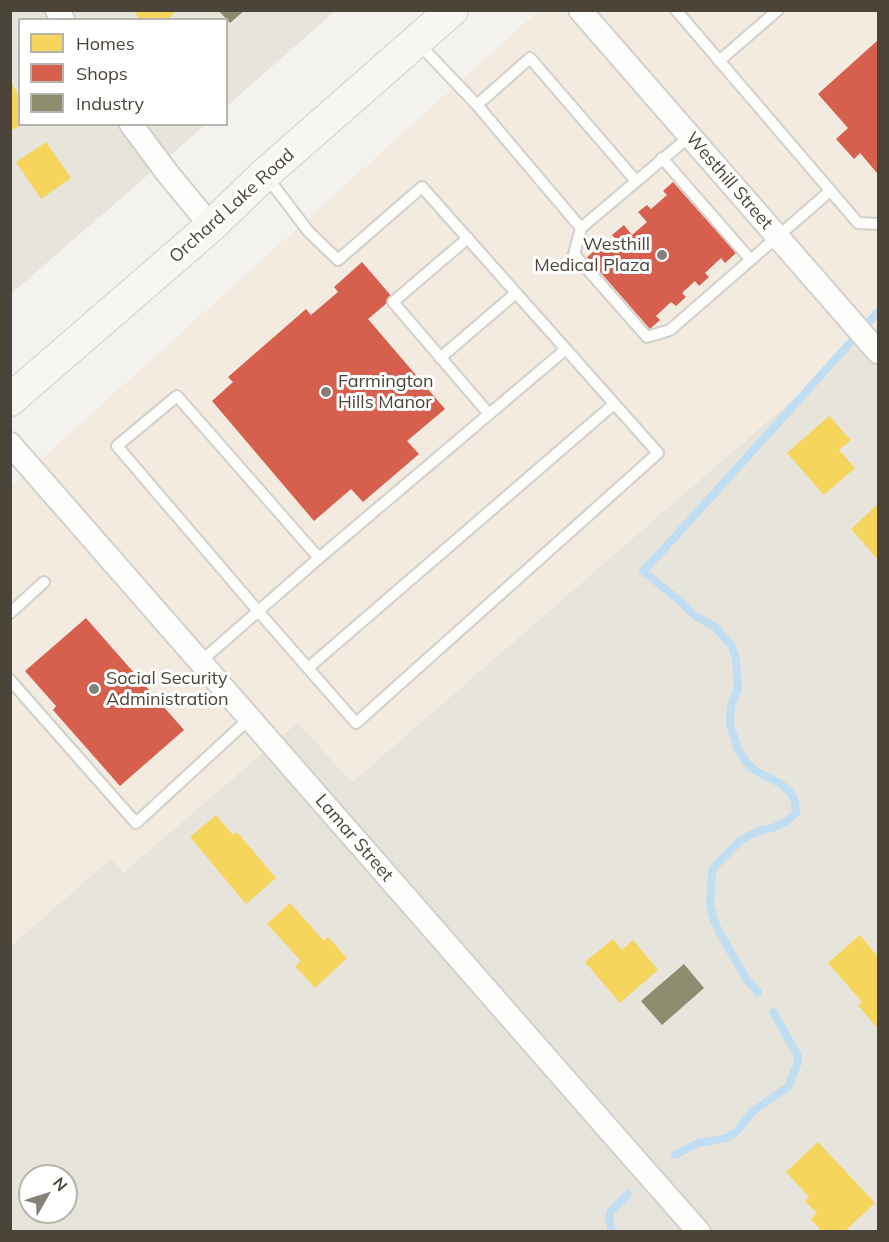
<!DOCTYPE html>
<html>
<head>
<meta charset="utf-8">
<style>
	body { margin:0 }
	#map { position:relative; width:889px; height:1242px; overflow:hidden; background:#f4f2ee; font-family:Mulish,sans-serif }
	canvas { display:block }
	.frame { position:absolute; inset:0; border:12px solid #4b4439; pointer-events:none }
	.legend { position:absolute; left:18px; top:18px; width:210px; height:108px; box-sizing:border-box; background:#fff; border:2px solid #b7b4b0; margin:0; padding:8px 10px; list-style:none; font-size:18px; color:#4b4439 }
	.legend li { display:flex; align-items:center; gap:12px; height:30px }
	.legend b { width:30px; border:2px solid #b7b4b0 }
	.north { position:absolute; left:18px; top:1164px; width:60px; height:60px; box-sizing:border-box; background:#fff; border:2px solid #b7b4b0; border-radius:50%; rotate:51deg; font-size:16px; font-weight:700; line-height:24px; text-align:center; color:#4b4439 }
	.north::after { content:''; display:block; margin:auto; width:21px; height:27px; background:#868178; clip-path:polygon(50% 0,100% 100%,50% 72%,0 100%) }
</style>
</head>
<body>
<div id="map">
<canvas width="889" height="1242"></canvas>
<div class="frame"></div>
<ul class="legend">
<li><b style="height:16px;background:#f6d55c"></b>Homes</li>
<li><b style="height:16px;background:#d6604d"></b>Shops</li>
<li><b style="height:16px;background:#8c8c6e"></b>Industry</li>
</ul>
<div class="north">N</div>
</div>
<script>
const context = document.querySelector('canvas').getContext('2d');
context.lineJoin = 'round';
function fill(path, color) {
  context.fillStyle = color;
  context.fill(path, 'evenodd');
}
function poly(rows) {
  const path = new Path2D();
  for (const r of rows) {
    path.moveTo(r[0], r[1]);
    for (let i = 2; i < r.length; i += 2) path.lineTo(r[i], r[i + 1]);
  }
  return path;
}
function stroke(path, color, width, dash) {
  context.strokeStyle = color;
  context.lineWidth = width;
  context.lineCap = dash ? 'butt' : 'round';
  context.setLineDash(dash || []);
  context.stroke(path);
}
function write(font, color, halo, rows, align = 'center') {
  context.font = font + ' Mulish,sans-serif';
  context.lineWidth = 6;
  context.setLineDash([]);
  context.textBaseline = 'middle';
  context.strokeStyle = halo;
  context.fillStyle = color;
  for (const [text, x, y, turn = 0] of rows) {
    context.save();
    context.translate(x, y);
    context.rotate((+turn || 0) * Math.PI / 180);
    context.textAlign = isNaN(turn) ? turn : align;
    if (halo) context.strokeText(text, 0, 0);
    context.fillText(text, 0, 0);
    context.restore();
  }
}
fill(poly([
	[11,11,335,11,227,106,226,20,20,20,20,124,205,125,11,294],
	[878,325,878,1231,11,1231,10,946,111,858,124,872,298,722,352,782],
	[30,1176,66,1176,66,1212,30,1212]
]), '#e7e4dc');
fill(poly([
	[538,11,878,11,878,325,351,782,298,722,124,872,111,859,11,946,10,487]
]), '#f3ebdf');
fill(poly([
	[133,10,177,10,167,20,141,20],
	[10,81,20,97,20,126,10,131],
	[46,142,71,178,41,199,16,162],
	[829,416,851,440,839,450,855,468,824,495,787,453],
	[878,504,878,560,851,529],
	[216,815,233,835,237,832,276,878,246,904,190,837],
	[290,903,324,941,328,937,347,958,315,988,295,966,301,961,267,924],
	[860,935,878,957,877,959,878,962,878,1029,858,1005,862,1002,828,963],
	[613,939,622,950,633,940,658,970,620,1003,585,962],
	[818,1142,875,1203,844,1232,822,1232,811,1219,817,1213,805,1201,809,1197,786,1172]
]), '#f6d55c');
fill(poly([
	[878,40,878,171,877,173,860,153,854,159,836,139,848,128,818,94],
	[673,182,736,253,725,263,721,258,705,273,709,277,699,286,695,281,682,293,686,297,676,306,671,302,656,316,660,320,650,329,587,257,598,248,602,252,616,239,612,235,624,225,632,235,647,222,638,212,647,205,651,209,667,195,663,191],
	[362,262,393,298,368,319,445,409,407,441,419,454,363,502,351,489,314,521,212,401,233,382,228,377,306,309,311,315,338,292,334,287],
	[86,618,184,730,120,786,53,710,56,706,25,671]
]), '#d6604d');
fill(poly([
	[218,10,245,10,230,23],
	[684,964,704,988,662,1025,641,1001]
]), '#8c8c6e');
stroke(poly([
	[758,992,747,980,718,930,714,920,710,905,712,871,716,865,741,840,750,835,762,830,773,828,785,822,796,813,795,801,790,792,781,784,756,771,747,763,738,750,730,724,731,705,738,689,736,660,732,646,716,628,694,615,679,600,643,571,663,550,878,312],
	[675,1155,698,1143,727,1138,737,1131,753,1111,788,1087,798,1062,798,1056,773,1012],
	[612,1232,609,1219,611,1211,628,1194]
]), '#c0ddf1', 8);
const service = poly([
	[676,10,858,223,878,224],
	[418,43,477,105,581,228,574,254,647,337,670,330,830,191],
	[719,61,778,10],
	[477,105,530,58,636,181],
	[662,158,750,259],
	[267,177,308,231,338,260,422,187,658,453,356,723,258,611,117,446,177,396,319,558],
	[581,228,690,136],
	[468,238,393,302,489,414],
	[440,358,516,293],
	[10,613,44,582],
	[200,662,319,558,566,349],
	[308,668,614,404],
	[10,680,136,823,249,719]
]);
const minor = poly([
	[57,10,63,20],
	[580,10,878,352],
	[131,124,168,174,211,226],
	[10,444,610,1131,699,1232]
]);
const secondary = poly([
	[10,400,211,226,265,174,452,10]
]);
stroke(service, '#d2d0cb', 14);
stroke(minor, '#d2d0cb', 26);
stroke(secondary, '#d3cfc5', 34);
stroke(service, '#fdfdfc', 10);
stroke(minor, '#fdfdfc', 22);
stroke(secondary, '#f7f6f1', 32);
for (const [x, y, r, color] of [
	[662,255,6,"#868178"],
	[326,392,6,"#868178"],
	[94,689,6,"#868178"]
]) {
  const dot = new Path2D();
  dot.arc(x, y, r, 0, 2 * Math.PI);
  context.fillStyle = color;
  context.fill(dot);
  stroke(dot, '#fff', 2);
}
write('18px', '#4b4439', '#fff', [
	["Westhill Street",729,181,49],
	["Orchard Lake Road",232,206,-42],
	["Lamar Street",354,838,49]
]);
write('18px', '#4b4439', '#fff', [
	["Westhill",650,245,"right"],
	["Medical Plaza",650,266,"right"],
	["Farmington",338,382],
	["Hills Manor",338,403],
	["Social Security",106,679],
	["Administration",106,700]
], 'left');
</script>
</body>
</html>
